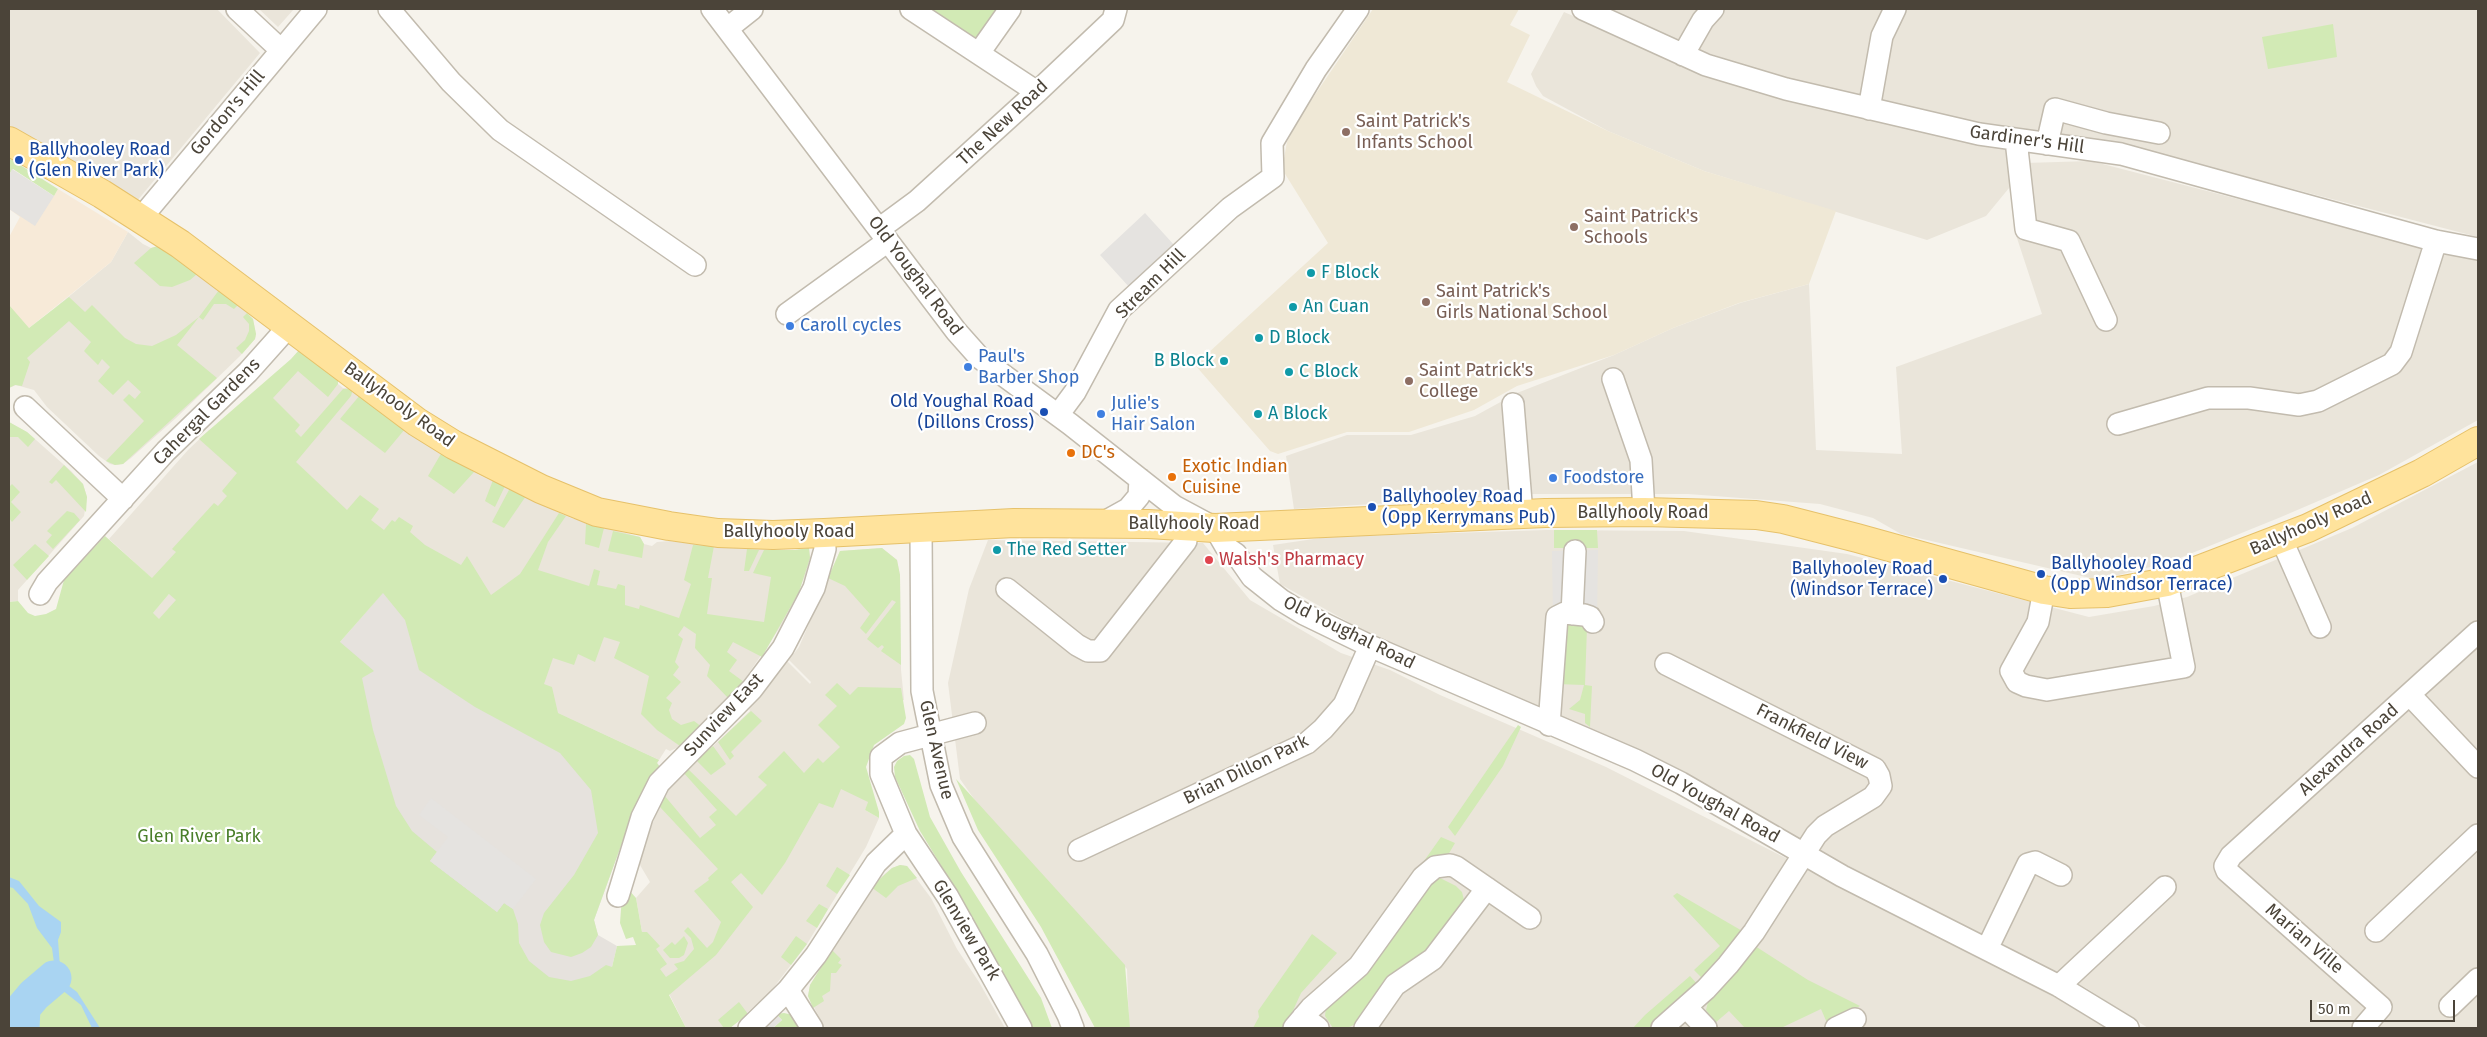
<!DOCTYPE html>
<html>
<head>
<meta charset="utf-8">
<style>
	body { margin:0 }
	#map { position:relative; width:2487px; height:1037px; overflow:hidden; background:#f6f3ec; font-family:"Fira Sans",sans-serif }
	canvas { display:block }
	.frame { position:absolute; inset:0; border:10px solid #4b4439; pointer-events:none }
	.scale { position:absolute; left:2310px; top:1000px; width:145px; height:22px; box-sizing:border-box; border:2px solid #4b4439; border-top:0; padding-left:6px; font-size:15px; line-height:18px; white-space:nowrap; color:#4b4439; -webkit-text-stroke:4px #fff; paint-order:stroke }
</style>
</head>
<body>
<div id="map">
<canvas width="2487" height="1037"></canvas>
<div class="frame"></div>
<div class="scale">50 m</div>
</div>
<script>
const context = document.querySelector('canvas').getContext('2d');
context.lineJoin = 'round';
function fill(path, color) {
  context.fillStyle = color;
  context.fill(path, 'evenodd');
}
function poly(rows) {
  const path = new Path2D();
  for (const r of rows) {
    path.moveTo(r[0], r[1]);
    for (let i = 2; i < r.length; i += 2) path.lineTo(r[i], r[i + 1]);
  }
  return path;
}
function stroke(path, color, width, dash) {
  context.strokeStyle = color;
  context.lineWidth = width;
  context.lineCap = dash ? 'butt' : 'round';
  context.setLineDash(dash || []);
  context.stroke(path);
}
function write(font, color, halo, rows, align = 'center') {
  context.font = font + ' "Fira Sans",sans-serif';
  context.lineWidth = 4.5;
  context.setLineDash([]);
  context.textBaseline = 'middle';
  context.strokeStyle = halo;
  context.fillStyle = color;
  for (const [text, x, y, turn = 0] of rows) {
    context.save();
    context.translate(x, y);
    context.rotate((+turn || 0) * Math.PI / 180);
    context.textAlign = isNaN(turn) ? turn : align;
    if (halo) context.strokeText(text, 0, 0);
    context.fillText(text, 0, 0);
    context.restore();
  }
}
fill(poly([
	[9,9,217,9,260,53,137,201,9,125],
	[259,9,294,9,278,27],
	[1600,9,2478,9,2478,237,2270,183,1820,90,1690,47],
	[1564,12,1718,78,2010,147,2014,182,1986,216,1927,240,1704,171,1608,131,1543,96,1536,86,1531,74],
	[2091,161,2478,261,2478,420,2379,475,2281,517,2170,562,2099,580,1901,534,1873,518,1820,504,1688,494,1530,494,1294,509,1286,456,1347,435,1411,435,1475,416,1517,393,1614,355,1673,328,1740,303,1809,284,1816,450,1902,454,1896,367,2042,314,2014,229,2025,163],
	[128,232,143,244,151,248,158,246,242,308,253,319,256,334,255,339,240,356,176,418,131,458,123,464,115,465,110,464,99,456,47,407,34,390,16,385,9,388,56,307,111,262],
	[300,349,338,378,338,384,343,388,351,388,423,440,479,475,571,518,640,537,644,544,652,546,657,542,670,541,747,549,795,550,809,548,810,558,806,574,787,617,736,692,683,745,670,751,666,749,659,760,482,678,397,576,141,627,169,594,109,539,188,450,209,430,262,394],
	[9,422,27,432,71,471,83,484,87,497,84,516,18,590,18,601,9,602],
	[2478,462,2478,1028,2148,1028,2086,988,1849,867,1604,735,1531,711,1361,629,1280,584,1273,545,1327,537,1546,530,1684,531,1847,554,2089,617,2154,606,2187,597,2352,528],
	[988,540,1203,543,1250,600,1341,653,1390,670,1440,695,1606,767,2056,995,2111,1028,1129,1028,1127,969,1010,850,960,779,948,683,969,589],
	[882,548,897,560,900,575,901,670,904,700,871,712,864,784,868,803,865,810,879,818,866,847,807,944,771,991,730,1028,686,1028,644,943,636,898,650,882,640,865,639,858,665,792,750,711,749,709,786,660,810,684,811,682,789,660,799,647,840,551],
	[900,865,907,866,931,898,957,949,979,982,1005,1028,825,1028,808,996,810,985,852,915,881,877,892,868]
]), '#eae5da');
fill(poly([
	[9,175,54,196,58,189,128,232,111,262,9,344,9,237,20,217,9,209]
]), '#f7ead8');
fill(poly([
	[397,576,482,678,659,760,657,763,660,767,650,777,631,818,594,920,598,935,617,946,612,967,538,1028,390,808,334,649]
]), '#e6e2dd');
fill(poly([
	[1373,9,1519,9,1510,25,1530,35,1507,82,1608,131,1704,171,1836,211,1809,284,1739,303,1673,328,1614,355,1517,386,1474,410,1409,432,1347,432,1278,454,1270,451,1195,365,1328,243,1282,169,1287,142,1300,117]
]), '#efe8d6');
fill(poly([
	[922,9,997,9,997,11,976,44],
	[2333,24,2337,57,2268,69,2262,37],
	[9,158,58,189,54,196,13,169,9,175],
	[158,246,197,274,190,280,172,287,160,286,134,263,151,248],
	[219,290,238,305,234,309,226,304,214,304,203,320,199,317,177,345,217,378,123,464,115,465,106,461,144,421,123,400,129,394,135,399,141,392,128,380,113,395,98,381,110,367,102,359,98,365,84,351,91,342,69,321,27,358,30,362,22,386,15,385,9,388,9,305,29,328,69,297,85,312,92,305,125,338,136,344,152,346,176,335,199,317],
	[247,313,253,319,256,334,255,339,242,354,236,348,245,340,249,331,249,324,243,317],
	[300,349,338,378,338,384,328,397,298,371,273,398,300,425,295,431,301,437,343,389,353,389,351,396,296,462,347,510,360,495,379,509,371,520,384,530,392,520,395,522,399,517,413,526,410,532,425,545,461,565,467,556,491,595,520,574,559,513,566,516,548,542,538,570,589,586,594,569,600,571,597,585,616,589,618,584,625,586,625,605,639,609,640,605,679,618,691,584,684,580,693,545,714,546,708,578,712,578,707,614,764,622,771,577,753,573,761,556,764,550,795,550,809,548,810,558,799,592,762,657,733,642,727,652,737,660,729,671,744,682,729,699,707,676,710,665,695,648,696,634,684,626,678,635,683,639,675,662,679,667,673,675,681,682,666,698,672,703,669,710,672,719,681,725,694,721,702,727,680,746,657,730,641,714,649,676,614,658,620,642,604,637,595,662,578,654,574,665,553,658,544,684,552,687,558,713,659,760,657,763,660,767,650,777,631,818,594,920,598,935,591,947,582,953,571,957,551,952,544,942,540,925,544,913,574,875,598,833,591,790,560,753,475,707,419,670,405,620,383,593,340,642,374,671,362,678,373,730,396,806,412,831,437,852,430,861,497,912,504,903,513,909,518,924,519,943,529,961,549,977,571,981,590,976,606,965,612,967,617,946,636,945,633,937,626,939,620,923,622,896,628,889,636,898,642,932,647,932,660,946,656,949,667,964,660,969,666,977,678,969,674,964,684,961,694,949,691,938,684,931,688,927,707,948,713,942,721,922,694,891,709,880,708,878,718,869,660,807,664,795,700,838,716,825,709,817,717,810,683,772,687,768,736,816,767,785,758,777,784,751,804,773,818,758,823,763,840,747,818,725,837,706,825,695,837,683,850,695,858,687,901,688,906,718,904,724,874,745,866,767,879,812,879,818,865,810,868,802,841,789,833,808,819,803,785,863,762,895,741,873,731,882,753,907,716,955,669,995,686,1028,9,1028,9,602,18,601,28,613,35,616,46,614,56,609,64,580,105,536,152,578,176,552,172,549,214,503,218,506,227,496,222,491,237,473,199,439,291,359],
	[169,594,176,600,159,619,153,613],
	[360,395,405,429,385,453,340,419],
	[9,422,27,432,35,439,28,447,18,437,9,437],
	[442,452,474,472,454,494,428,476],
	[64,465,83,484,87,497,86,512,56,480,52,484,49,482],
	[493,480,505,486,495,507,485,501],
	[12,484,20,492,11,502,21,512,12,522,9,518,9,487],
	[510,488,526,496,504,528,492,522],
	[67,511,74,513,80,520,53,549,46,542,52,535,47,531],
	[586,524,604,528,599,548,585,544],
	[1554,530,1597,530,1598,548,1554,548],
	[613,531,640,537,644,544,642,558,608,551],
	[35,544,49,556,27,580,13,565],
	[882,548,897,560,900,575,901,665,881,651,884,647,882,645,878,648,867,639,896,602,892,600,866,634,860,628,870,614,845,586,828,578,840,551],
	[747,549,759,550,749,571,744,571],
	[1584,622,1587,627,1585,685,1592,686,1590,727,1585,723,1585,714,1569,709,1580,700,1584,685,1556,684,1560,624],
	[751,711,762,721,731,752,734,756,730,760,718,742],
	[1518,725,1521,727,1503,766,1455,836,1448,827],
	[713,746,726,764,711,775,696,760],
	[910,755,914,759,930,817,961,872,1041,998,1052,1028,1030,1028,956,890,920,831,895,777,894,767,897,761,904,756],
	[956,779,1125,965,1130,1028,1095,1028,1041,927,978,830],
	[1441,837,1455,843,1448,855,1419,868],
	[900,865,907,866,917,878,898,886,886,898,871,887,892,868],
	[837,867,850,875,837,894,826,886],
	[1440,878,1456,886,1462,892,1464,900,1462,905,1429,956,1358,1023,1347,1028,1333,1028,1325,1016,1326,1007,1360,979,1414,900,1435,879],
	[1677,893,1744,932,1704,980,1694,970,1720,946,1673,896],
	[819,904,828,909,817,928,806,921],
	[1312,934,1337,953,1301,993,1285,1028,1253,1028,1259,1017,1258,1011],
	[684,936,688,943,684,955,679,958,670,958,663,950,672,942,675,945],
	[796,936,807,944,791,965,781,957],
	[1755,946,1808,980,1860,1006,1827,1023,1821,1009,1781,1028,1745,1028,1729,1011,1715,1023,1706,1010,1709,998,1728,981],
	[832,950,841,959,838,963,842,965,836,973,831,973,830,991,822,996,824,1001,813,1008,808,996,810,985],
	[1690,976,1698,985,1650,1028,1633,1028,1645,1015],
	[739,1002,748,1014,730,1028,724,1028,718,1020],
	[784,1013,793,1015,803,1028,773,1028,782,1020,776,1014]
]), '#d2eab5');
fill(poly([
	[12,169,54,196,35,226,9,209,9,175],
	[1145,213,1175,246,1130,288,1100,255],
	[1598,550,1597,619,1553,618,1552,551],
	[431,798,536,879,513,909,504,903,497,912,430,861,448,837,419,815],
	[776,1014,782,1020,773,1028,760,1028]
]), '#e5e3e0');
fill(poly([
	[9,877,19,881,39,906,61,922,61,932,58,940,60,967,57,977,77,992,100,1028,92,1028,81,1005,62,990,42,985,50,975,54,963,52,948,37,928,28,904,13,888,9,887]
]), '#a9d4f2');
stroke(poly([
	[22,1028,23,1008,34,995,54,978]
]), '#a9d4f2', 35);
const minor = poly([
	[237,9,281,50],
	[389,9,451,82,500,130,695,265],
	[712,9,956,331,980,358,1070,424,1174,506,1215,528,1226,547,1236,554,1252,577,1281,600,1304,614,1370,646,1635,760,1681,783,1842,876,2059,986,2128,1028],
	[911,9,1037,92],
	[1583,9,1706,65,1786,89,1979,134,2121,154,2436,241,2478,249],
	[728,28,752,9],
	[979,53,1010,9],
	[1683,55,1703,20,1713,9],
	[1869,109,1882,36,1895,9],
	[2016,140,2026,229,2069,241,2106,320],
	[2047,144,2055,109,2106,123,2159,133],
	[141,218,316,9],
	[879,229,917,201,1037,92,1113,20,1116,9],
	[787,314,888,241],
	[1613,379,1641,460,1644,512],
	[1513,404,1522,514],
	[25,407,123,499],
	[1058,415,1075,392,1119,310,1230,208,1273,177,1272,143,1316,69,1358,9],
	[2118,424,2208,398,2249,398,2299,405,2318,401,2392,364,2401,352,2436,241],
	[1101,524,1128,509,1139,496,1140,479],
	[921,529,922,691,941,785,963,837,1037,954,1068,1015,1073,1028],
	[2281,538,2320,627],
	[1007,589,1077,645,1088,651,1100,651,1186,541,1185,526],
	[2044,590,2038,622,2011,671,2017,682,2026,686,2047,690,2184,667,2167,582],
	[40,594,47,582,166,451,248,372,290,325],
	[1572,614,1575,551],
	[2410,695,2478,767],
	[1549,725,1557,617,1565,613,1584,615,1590,617,1593,622],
	[906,834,948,897,1021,1028],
	[1079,850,1307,743,1323,729,1344,705,1370,646],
	[618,896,642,817,659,783,752,689,783,648,814,588,825,549,824,533],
	[2376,931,2478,835],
	[1987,949,2028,864,2035,862,2061,875],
	[2059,986,2165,887],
	[788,990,812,1028],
	[2450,1006,2478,979],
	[1686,1007,1706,1028],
	[1303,1017,1318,1028],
	[749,1028,788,990,816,955,876,863,906,834,881,774,881,757,900,743,975,723],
	[1294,1028,1311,1008,1359,966,1423,877,1435,867,1450,865,1456,867,1530,918],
	[1365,1028,1395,985,1433,959,1487,888],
	[1662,1028,1706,989,1728,965,1754,932,1816,835,1825,826,1873,797,1881,786,1879,776,1875,769,1666,664],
	[1836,1028,1855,1019],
	[2363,1028,2381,1007,2227,871,2225,866,2231,856,2478,632]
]);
const major = poly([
	[9,141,102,194,180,244,417,422,454,445,541,489,597,512,669,526,718,533,773,535,824,533,1014,523,1148,524,1215,528,1545,513,1644,512,1756,515,1783,519,1857,538,2044,590,2070,594,2107,593,2167,582,2308,528,2422,473,2478,441]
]);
stroke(minor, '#c2bbae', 24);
stroke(major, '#e6c16a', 30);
stroke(minor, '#fff', 21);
stroke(major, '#ffe39c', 28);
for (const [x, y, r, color] of [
	[1346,132,5,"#8d6e63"],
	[19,160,5,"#1a4fb4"],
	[1574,227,5,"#8d6e63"],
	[1311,273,5,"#0f9aa8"],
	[1426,302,5,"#8d6e63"],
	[1293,307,5,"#0f9aa8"],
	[790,326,5,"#3f7fe0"],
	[1259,338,5,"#0f9aa8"],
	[1224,361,5,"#0f9aa8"],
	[968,367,5,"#3f7fe0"],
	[1289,372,5,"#0f9aa8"],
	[1409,381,5,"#8d6e63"],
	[1044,412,5,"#1a4fb4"],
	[1101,414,5,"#3f7fe0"],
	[1258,414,5,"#0f9aa8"],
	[1071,453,5,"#e8710a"],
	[1172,477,5,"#e8710a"],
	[1553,478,5,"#3f7fe0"],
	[1372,507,5,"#1a4fb4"],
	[997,550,5,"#0f9aa8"],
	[1209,560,5,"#e0444e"],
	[2041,574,5,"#1a4fb4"],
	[1943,579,5,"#1a4fb4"]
]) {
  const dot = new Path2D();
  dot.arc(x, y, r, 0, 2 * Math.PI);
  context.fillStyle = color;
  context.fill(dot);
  stroke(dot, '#fff', 2);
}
write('18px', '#4b4439', '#fff', [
	["Gordon's Hill",228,113,-50],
	["The New Road",1003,123,-43],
	["Gardiner's Hill",2027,140,8],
	["Old Youghal Road",915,276,53],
	["Stream Hill",1151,284,-45],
	["Ballyhooly Road",399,405,36],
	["Cahergal Gardens",207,412,-45],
	["Ballyhooly Road",1643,513],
	["Ballyhooly Road",1194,524],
	["Ballyhooly Road",2311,524,-24],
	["Ballyhooly Road",789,532],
	["Old Youghal Road",1349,633,26],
	["Sunview East",724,715,-47],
	["Frankfield View",1812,737,27],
	["Glen Avenue",936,750,77],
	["Alexandra Road",2349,750,-42],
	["Brian Dillon Park",1246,770,-26],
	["Old Youghal Road",1715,804,29],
	["Glenview Park",966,930,59],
	["Marian Ville",2304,939,41]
]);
write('18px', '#785e54', '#fff', [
	["Saint Patrick's",1356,122],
	["Infants School",1356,143],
	["Saint Patrick's",1584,217],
	["Schools",1584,238],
	["Saint Patrick's",1436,292],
	["Girls National School",1436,313],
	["Saint Patrick's",1419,371],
	["College",1419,392]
], 'left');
write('18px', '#164399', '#fff', [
	["Ballyhooley Road",29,150],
	["(Glen River Park)",29,171],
	["Old Youghal Road",1034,402,"right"],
	["(Dillons Cross)",1034,423,"right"],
	["Ballyhooley Road",1382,497],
	["(Opp Kerrymans Pub)",1382,518],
	["Ballyhooley Road",2051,564],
	["(Opp Windsor Terrace)",2051,585],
	["Ballyhooley Road",1933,569,"right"],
	["(Windsor Terrace)",1933,590,"right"]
], 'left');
write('18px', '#0d838f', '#fff', [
	["F Block",1321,273],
	["An Cuan",1303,307],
	["D Block",1269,338],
	["B Block",1214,361,"right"],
	["C Block",1299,372],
	["A Block",1268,414],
	["The Red Setter",1007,550]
], 'left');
write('18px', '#366cbe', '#fff', [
	["Caroll cycles",800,326],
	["Paul's",978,357],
	["Barber Shop",978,378],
	["Julie's",1111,404],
	["Hair Salon",1111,425],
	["Foodstore",1563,478]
], 'left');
write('18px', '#c56008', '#fff', [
	["DC's",1081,453],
	["Exotic Indian",1182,467],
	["Cuisine",1182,488]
], 'left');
write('18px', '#be3a42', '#fff', [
	["Walsh's Pharmacy",1219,560]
], 'left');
write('18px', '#4a7f2a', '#fff', [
	["Glen River Park",199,837]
]);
</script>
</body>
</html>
